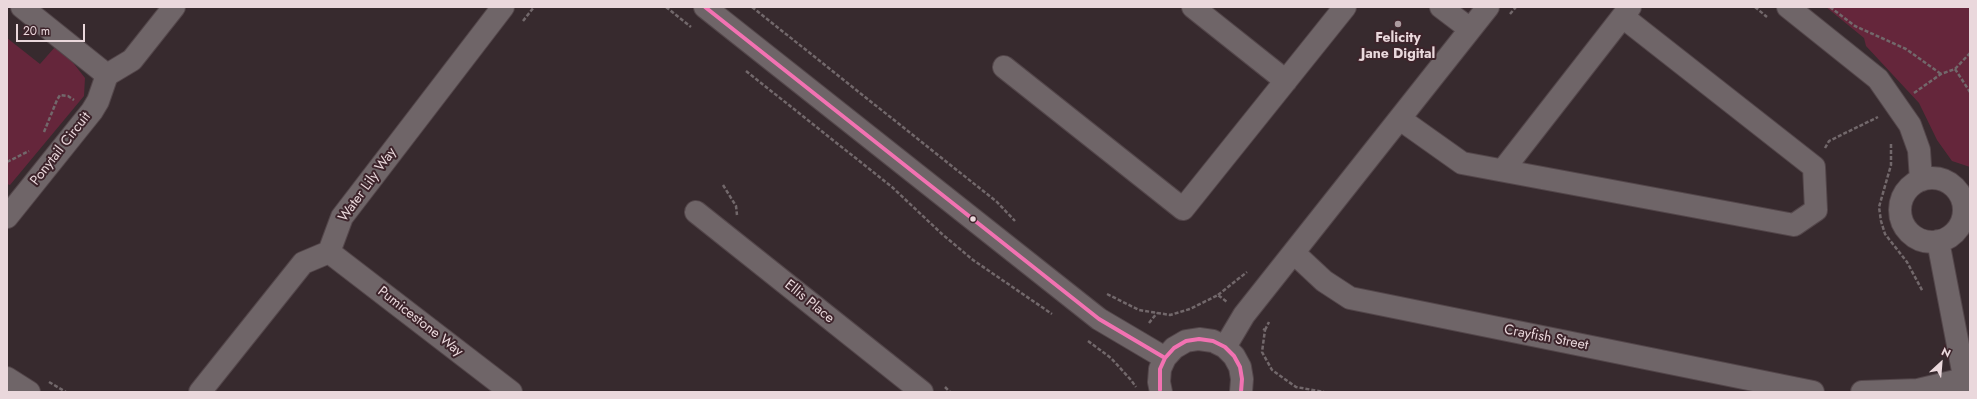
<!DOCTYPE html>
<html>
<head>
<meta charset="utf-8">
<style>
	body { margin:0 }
	#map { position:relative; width:1977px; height:399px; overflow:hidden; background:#372a2e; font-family:Jost,sans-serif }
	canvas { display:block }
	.frame { position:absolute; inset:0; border:8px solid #ead8dc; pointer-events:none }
	.north { position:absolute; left:1921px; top:343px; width:40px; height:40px; -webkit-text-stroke:3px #3d242b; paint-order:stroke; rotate:26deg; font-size:11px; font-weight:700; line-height:16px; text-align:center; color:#ead8dc }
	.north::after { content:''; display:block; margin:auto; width:14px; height:18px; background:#ead8dc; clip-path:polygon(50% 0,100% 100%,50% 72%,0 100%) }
	.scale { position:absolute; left:16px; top:24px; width:69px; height:18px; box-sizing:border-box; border:2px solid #ead8dc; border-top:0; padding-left:5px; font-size:12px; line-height:14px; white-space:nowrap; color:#ead8dc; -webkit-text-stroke:3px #3d242b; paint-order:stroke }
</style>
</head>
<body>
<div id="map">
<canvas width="1977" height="399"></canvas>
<div class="frame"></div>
<div class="north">N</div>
<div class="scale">20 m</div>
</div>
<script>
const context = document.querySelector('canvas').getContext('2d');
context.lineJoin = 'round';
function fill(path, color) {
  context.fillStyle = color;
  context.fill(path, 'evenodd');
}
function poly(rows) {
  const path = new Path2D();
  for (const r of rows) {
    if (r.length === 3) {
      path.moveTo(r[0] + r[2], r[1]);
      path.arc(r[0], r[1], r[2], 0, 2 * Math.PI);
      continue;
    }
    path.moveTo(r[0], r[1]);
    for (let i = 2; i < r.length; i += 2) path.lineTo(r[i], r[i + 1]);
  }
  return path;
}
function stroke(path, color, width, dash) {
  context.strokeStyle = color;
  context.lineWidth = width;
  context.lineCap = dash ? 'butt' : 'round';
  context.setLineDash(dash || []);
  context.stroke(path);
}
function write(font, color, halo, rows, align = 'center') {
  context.font = font + ' Jost,sans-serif';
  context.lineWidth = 4;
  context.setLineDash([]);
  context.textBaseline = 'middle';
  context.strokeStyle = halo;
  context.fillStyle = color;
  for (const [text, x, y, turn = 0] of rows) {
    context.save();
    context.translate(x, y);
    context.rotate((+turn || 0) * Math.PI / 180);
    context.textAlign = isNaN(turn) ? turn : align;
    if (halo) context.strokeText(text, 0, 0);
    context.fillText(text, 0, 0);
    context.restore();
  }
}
fill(poly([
	[1826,7,1970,7,1970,167,1952,161,1937,140,1919,103,1866,46,1864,38],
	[7,38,40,64,55,47,71,60,85,78,84,96,10,185,7,184]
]), '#65263b');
const minor = poly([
	[22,7,107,75],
	[705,7,1099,319,1165,358],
	[1193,7,1286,81],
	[1441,7,1470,29],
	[1788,7,1878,79,1910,125,1919,150,1921,180],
	[1004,67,1183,209,1345,7],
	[1400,119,1462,163,1794,225,1816,210,1814,167,1623,17],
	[1503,170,1630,7],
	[1932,210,32],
	[696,212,922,392],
	[7,217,92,111,98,101,107,75,132,60,174,7],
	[1938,241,1967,392],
	[329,252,511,392],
	[1294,253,1324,281,1350,298,1813,392],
	[1225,347,1244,315,1488,7],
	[7,378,29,392],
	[200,392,303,263,329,252,342,217,503,7],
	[1161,392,1159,382,1160,369,1165,358,1174,348,1186,341,1199,339,1213,341,1225,347,1234,356,1240,367,1242,379,1241,392],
	[1862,392,1918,390,1964,379]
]);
stroke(minor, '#53464a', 24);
stroke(poly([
	[666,7,691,27],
	[752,7,997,202,1015,221],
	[1755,7,1767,17],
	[1830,7,1855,26,1906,49,1941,74],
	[1510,14,1516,7],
	[523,21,534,7],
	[1955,69,1970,92],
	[746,71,892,187,942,234,973,260,1052,314],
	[1914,93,1941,74,1955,69,1970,53],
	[44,132,57,100,60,95,68,96,74,100],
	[1891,144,1891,165,1879,207,1881,221,1885,234,1907,262,1923,292],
	[1825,148,1829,141,1878,117],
	[7,162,29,151],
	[723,185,736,206,737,215],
	[1107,294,1139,310,1170,315,1190,309,1218,295,1227,302],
	[1218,295,1247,272],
	[1149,323,1157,313],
	[1263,329,1265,330,1262,352,1272,370,1296,387,1324,392],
	[1265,330,1269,322],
	[1088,341,1111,358,1131,380,1136,387],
	[49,382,66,392],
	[945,387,950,392]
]), '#72686b', 2.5, [4, 2]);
stroke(minor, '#6f6568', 22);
stroke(poly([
	[705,7,1099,319,1165,358],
	[1160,390,1160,369,1165,358,1174,348,1186,341,1199,339,1213,341,1225,347,1234,356,1240,367,1242,379,1241,392]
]), '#f272b2', 4);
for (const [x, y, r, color] of [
	[1398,24,4,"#ab9b9f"],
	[973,219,3.5,"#ead8dc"]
]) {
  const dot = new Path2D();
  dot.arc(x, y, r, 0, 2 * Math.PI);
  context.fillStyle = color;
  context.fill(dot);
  stroke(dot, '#3d242b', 1.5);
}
write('bold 14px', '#ead8dc', '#3d242b', [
	["Felicity",1398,39],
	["Jane Digital",1398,55]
]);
write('14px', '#ead8dc', '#3d242b', [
	["Ponytail Circuit",61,149,-52],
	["Water Lily Way",368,185,-54],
	["Ellis Place",809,302,39],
	["Pumicestone Way",420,322,38],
	["Crayfish Street",1546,338,11]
]);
</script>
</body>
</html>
